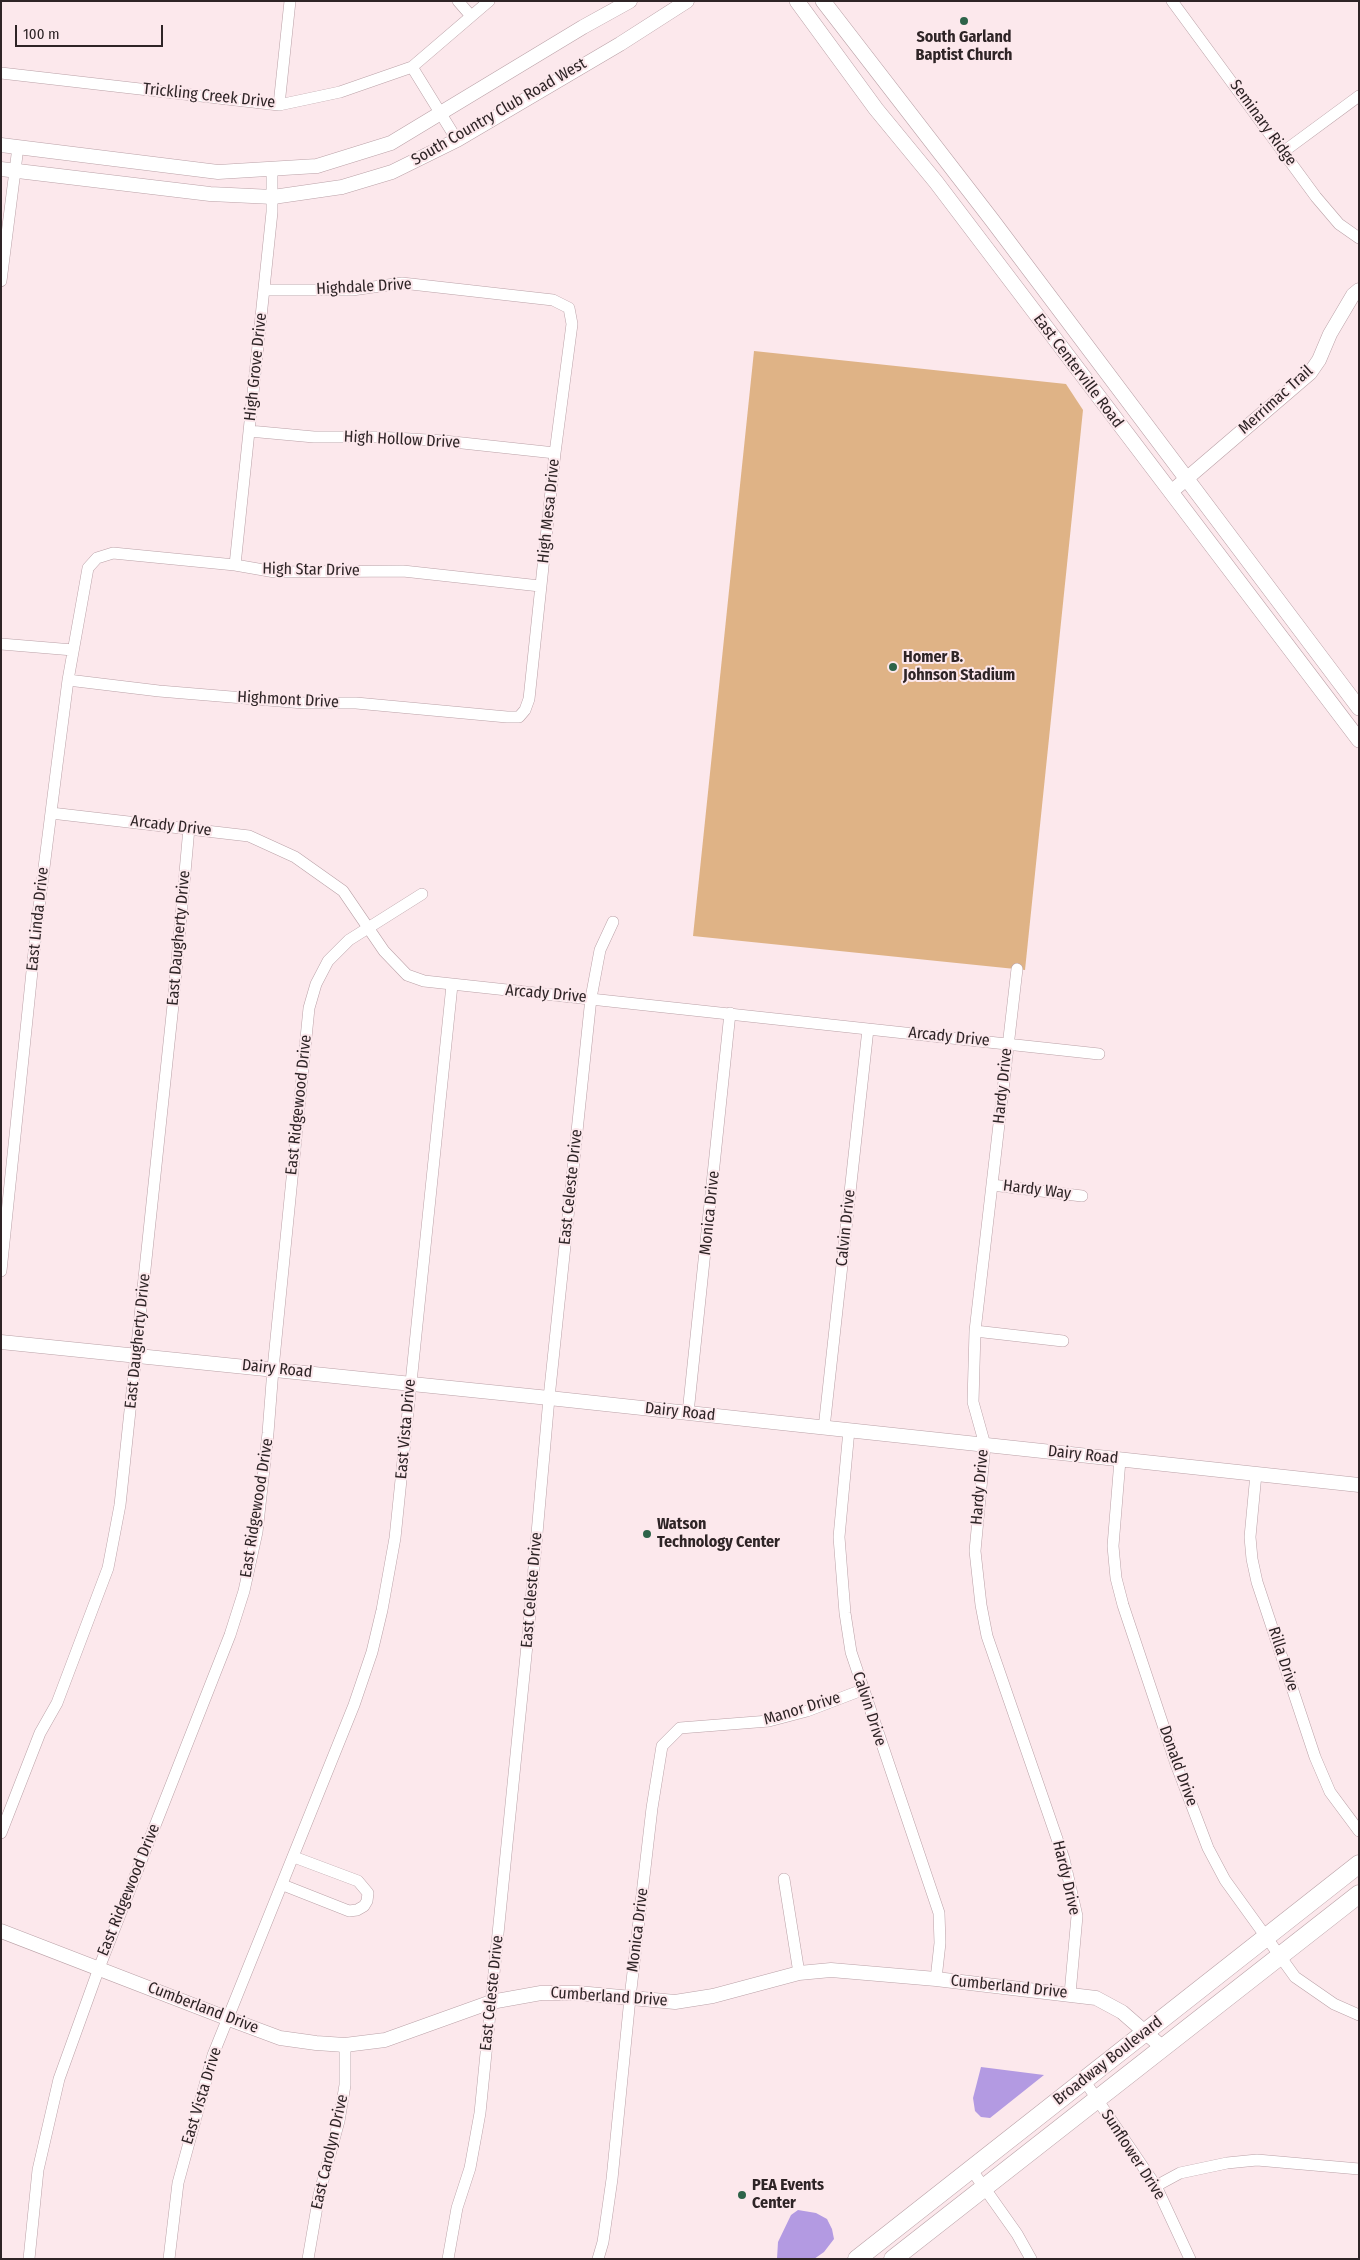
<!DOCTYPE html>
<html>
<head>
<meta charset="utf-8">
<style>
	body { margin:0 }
	#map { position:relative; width:1360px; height:2260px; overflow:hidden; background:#fce8ec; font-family:"Fira Sans Condensed",sans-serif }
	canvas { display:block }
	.frame { position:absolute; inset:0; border:2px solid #2e2426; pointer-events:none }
	.scale { position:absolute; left:15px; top:25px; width:148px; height:22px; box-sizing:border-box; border:2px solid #2e2426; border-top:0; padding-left:6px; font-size:15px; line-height:18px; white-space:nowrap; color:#2e2426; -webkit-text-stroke:4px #fce8ec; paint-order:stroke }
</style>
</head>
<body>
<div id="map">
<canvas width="1360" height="2260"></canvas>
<div class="frame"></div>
<div class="scale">100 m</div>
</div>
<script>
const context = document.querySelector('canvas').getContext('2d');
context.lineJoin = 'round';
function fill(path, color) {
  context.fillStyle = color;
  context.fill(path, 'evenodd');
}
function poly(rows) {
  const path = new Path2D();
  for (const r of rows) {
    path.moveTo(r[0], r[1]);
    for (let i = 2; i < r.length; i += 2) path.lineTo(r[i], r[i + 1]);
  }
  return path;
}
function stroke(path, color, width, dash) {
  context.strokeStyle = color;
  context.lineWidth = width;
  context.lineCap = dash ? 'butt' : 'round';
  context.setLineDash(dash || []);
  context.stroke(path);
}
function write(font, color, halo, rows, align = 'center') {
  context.font = font + ' "Fira Sans Condensed",sans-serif';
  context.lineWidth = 4;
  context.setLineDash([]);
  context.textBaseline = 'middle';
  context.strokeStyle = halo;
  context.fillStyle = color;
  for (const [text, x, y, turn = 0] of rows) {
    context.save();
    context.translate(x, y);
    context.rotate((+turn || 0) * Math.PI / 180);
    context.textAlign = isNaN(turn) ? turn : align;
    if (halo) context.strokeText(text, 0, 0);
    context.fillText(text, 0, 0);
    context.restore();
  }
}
fill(poly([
	[754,351,1066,384,1083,410,1025,970,693,936]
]), '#dfb386');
fill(poly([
	[981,2067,1044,2075,990,2118,981,2117,975,2111,973,2098],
	[798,2210,816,2213,827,2219,832,2229,834,2239,824,2252,814,2259,777,2259,778,2242,791,2215]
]), '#b39ae2');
const minor = poly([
	[458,1,471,16],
	[1172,1,1316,197,1339,224,1359,238],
	[412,67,457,140],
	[1,73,279,105,340,92,412,67,489,1],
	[279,105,290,1],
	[1283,152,1359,96],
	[1,281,18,147],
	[249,431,314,437,378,437,444,441,555,453],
	[235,565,272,212,272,169],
	[1,644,73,650],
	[68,680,159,691,304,703,356,703,507,717,519,717,525,710,529,699,555,453,572,324,569,308,553,300,402,283,352,290,264,290],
	[51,813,249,836,295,857,343,891,384,951,407,975,424,981,1099,1054],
	[1017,969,975,1331,973,1402,985,1445,975,1551,981,1605,987,1636,1064,1859,1077,1916,1070,1994],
	[992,1185,1082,1196],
	[1,1271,37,923,57,765,68,680,88,568,97,558,113,553,235,565,275,572,403,571,540,586],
	[975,1331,1063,1341],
	[688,1413,730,1013],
	[824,1428,868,1029],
	[849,1430,839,1537,845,1613,851,1652,939,1913,940,1943,936,1979],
	[1120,1460,1113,1546,1116,1578,1123,1605,1176,1764,1208,1848,1225,1880,1295,1977,1334,2004,1359,2015],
	[1256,1474,1250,1537,1252,1559,1257,1582,1315,1757,1330,1792,1359,1831],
	[1,1833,40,1733,57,1703,108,1568,120,1505,173,1005,189,828],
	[784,1879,799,1973],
	[283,1885,349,1911,357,1910,364,1906,367,1901,368,1893,358,1881,294,1857],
	[1084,2080,1156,2186,1190,2259],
	[971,2169,1017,2234,1031,2259],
	[1156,2186,1180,2173,1227,2163,1257,2160,1359,2169],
	[29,2259,38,2170,59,2079,99,1968,230,1635,244,1591,257,1532,268,1433,273,1369,309,1008,316,984,328,961,349,940,422,894],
	[169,2259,178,2183,213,2055,354,1705,372,1652,382,1610,395,1538,452,985],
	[308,2259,319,2195,339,2121,345,2085,345,2045],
	[448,2259,457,2208,470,2168,480,2113,528,1635,549,1398,591,998,600,950,613,922],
	[598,2259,603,2242,612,2179,630,1998,652,1808,662,1746,680,1728,769,1721,807,1711,862,1690]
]);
const tertiary = poly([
	[1,145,218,172,317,166,391,143,583,27,630,1],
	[1,169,210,194,273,197,342,187,392,172,457,140,620,44,687,1],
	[1171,492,1310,373,1319,360,1330,334,1353,295,1359,290],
	[1,1342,549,1398,1359,1485],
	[1,1931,229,2019,280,2038,316,2043,345,2045,385,2040,491,2002,541,1993,578,1993,675,2002,713,1996,799,1973,831,1970,936,1979,1096,1998,1122,2012,1162,2047]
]);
const secondary = poly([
	[797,1,876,109,936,182,1359,740],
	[823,1,992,220,1359,708]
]);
const primary = poly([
	[857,2259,1359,1864],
	[893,2259,1359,1894]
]);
stroke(minor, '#baa1a7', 12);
stroke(tertiary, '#baa1a7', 15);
stroke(secondary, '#baa1a7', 16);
stroke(primary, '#baa1a7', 19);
stroke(minor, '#fff', 11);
stroke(tertiary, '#fff', 14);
stroke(secondary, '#fff', 15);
stroke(primary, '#fff', 18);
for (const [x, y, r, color] of [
	[964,21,5,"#2d6349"],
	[893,667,5,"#2d6349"],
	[647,1534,5,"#2d6349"],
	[742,2195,5,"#2d6349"]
]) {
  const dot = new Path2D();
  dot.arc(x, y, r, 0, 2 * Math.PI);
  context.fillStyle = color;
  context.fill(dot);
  stroke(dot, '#fce8ec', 2);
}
write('bold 16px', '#2e2426', '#fce8ec', [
	["South Garland",964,38,"center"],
	["Baptist Church",964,56,"center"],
	["Homer B.",903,658],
	["Johnson Stadium",903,676],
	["Watson",657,1525],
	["Technology Center",657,1543],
	["PEA Events",752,2186],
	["Center",752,2204]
], 'left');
write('16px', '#2e2426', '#fce8ec', [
	["Trickling Creek Drive",209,96,6],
	["South Country Club Road West",499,112,-30],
	["Seminary Ridge",1263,123,54],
	["Highdale Drive",364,287,-3],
	["High Grove Drive",256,367,-84],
	["East Centerville Road",1078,371,53],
	["Merrimac Trail",1276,400,-42],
	["High Hollow Drive",402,440,3],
	["High Mesa Drive",549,511,-84],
	["High Star Drive",311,570,1],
	["Highmont Drive",288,700,3],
	["Arcady Drive",171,826,7],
	["East Linda Drive",38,919,-84],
	["East Daugherty Drive",179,938,-85],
	["Arcady Drive",546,994,5],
	["Arcady Drive",949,1037,6],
	["Hardy Drive",1003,1086,-84],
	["East Ridgewood Drive",299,1105,-84],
	["East Celeste Drive",571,1187,-84],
	["Hardy Way",1037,1190,7],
	["Monica Drive",710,1213,-84],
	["Calvin Drive",846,1228,-84],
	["East Daugherty Drive",138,1341,-84],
	["Dairy Road",277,1369,6],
	["Dairy Road",680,1412,6],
	["East Vista Drive",406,1429,-85],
	["Dairy Road",1083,1455,6],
	["Hardy Drive",980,1487,-85],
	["East Ridgewood Drive",257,1508,-81],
	["East Celeste Drive",532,1590,-85],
	["Rilla Drive",1283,1659,72],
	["Manor Drive",802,1709,-17],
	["Calvin Drive",869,1709,72],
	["Donald Drive",1178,1766,70],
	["Hardy Drive",1066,1878,77],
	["East Ridgewood Drive",129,1890,-68],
	["Monica Drive",638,1930,-83],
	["Cumberland Drive",1009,1987,6],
	["East Celeste Drive",492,1993,-84],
	["Cumberland Drive",609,1997,4],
	["Cumberland Drive",203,2008,21],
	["Broadway Boulevard",1108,2061,-38],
	["East Vista Drive",202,2096,-73],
	["East Carolyn Drive",330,2152,-77],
	["Sunflower Drive",1133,2155,57]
]);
</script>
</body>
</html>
